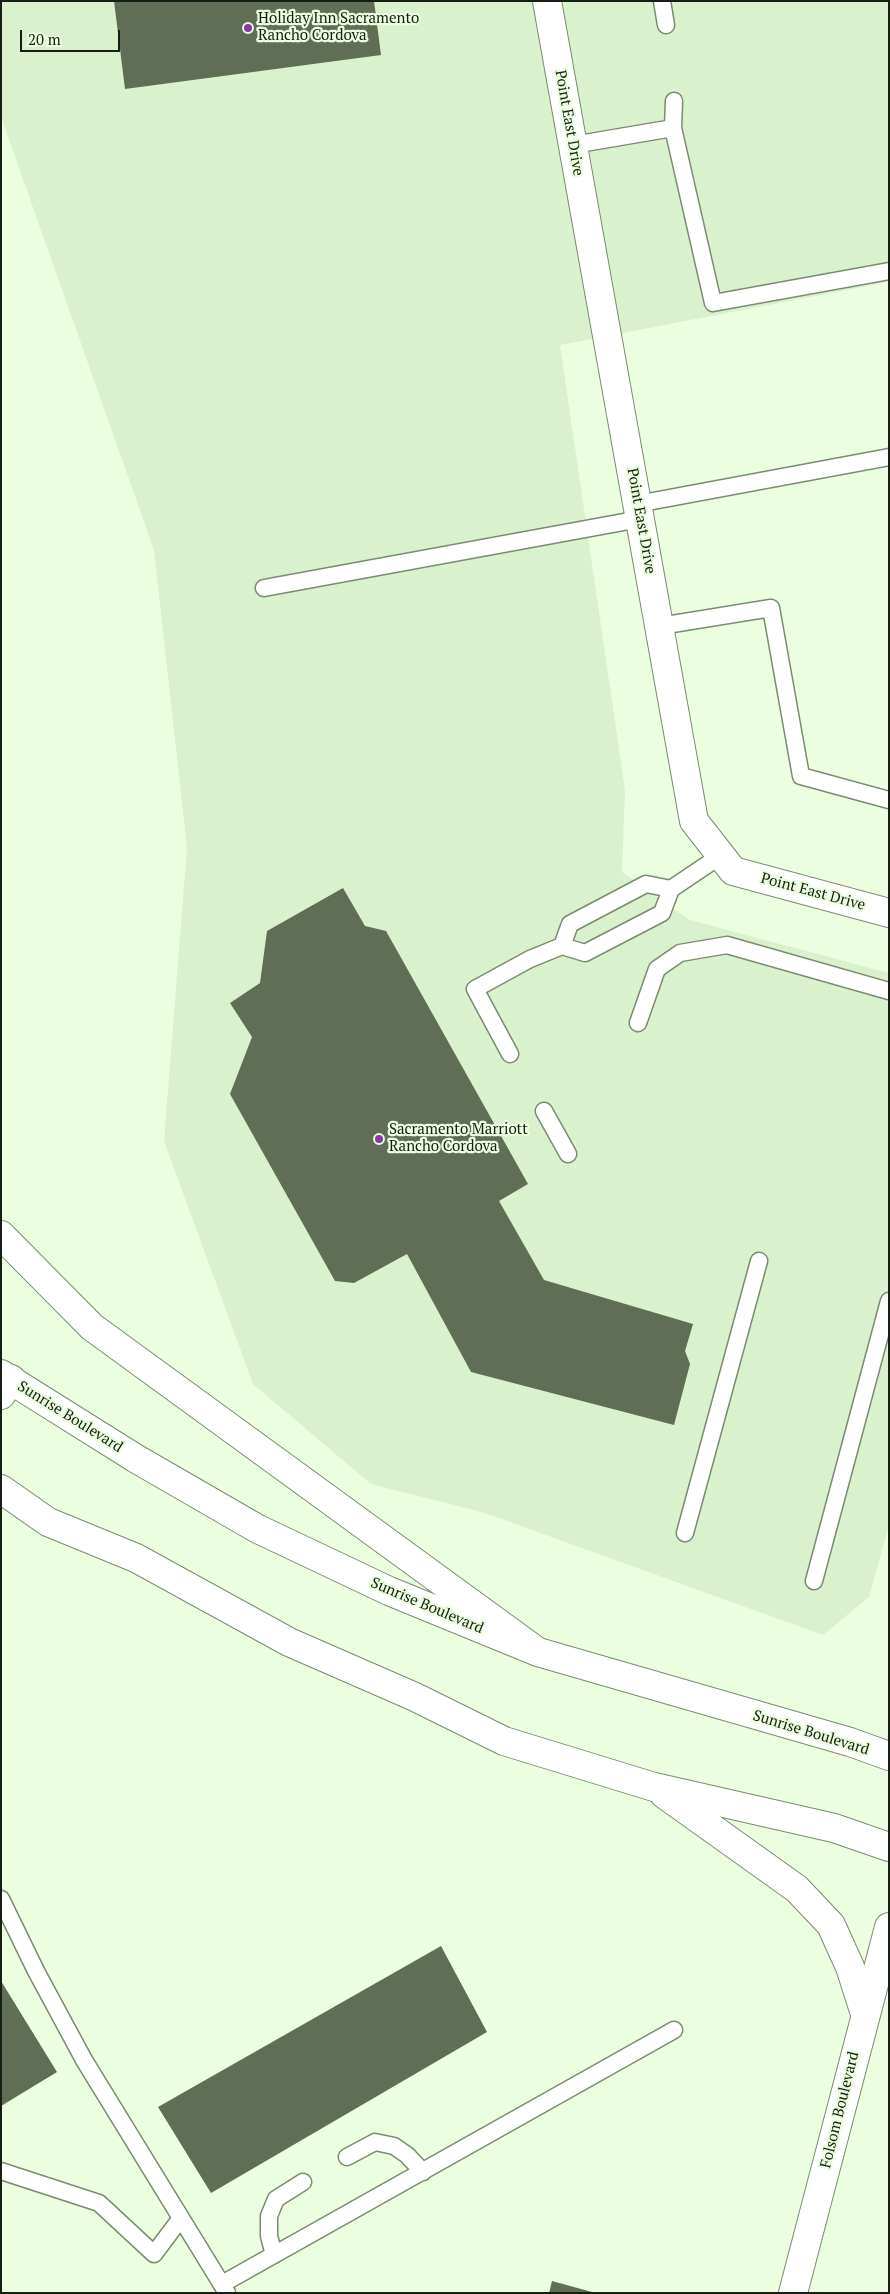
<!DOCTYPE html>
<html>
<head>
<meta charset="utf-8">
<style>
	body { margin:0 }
	#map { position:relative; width:890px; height:2294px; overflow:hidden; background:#ebfee0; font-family:"PT Serif",serif }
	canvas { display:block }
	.frame { position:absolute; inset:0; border:2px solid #181e14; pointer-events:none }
	.scale { position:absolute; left:20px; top:30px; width:100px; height:22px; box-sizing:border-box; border:2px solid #181e14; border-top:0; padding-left:6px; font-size:15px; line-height:18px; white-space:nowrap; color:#181e14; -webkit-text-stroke:4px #ebfee0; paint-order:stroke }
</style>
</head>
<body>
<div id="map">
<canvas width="890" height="2294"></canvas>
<div class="frame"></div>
<div class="scale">20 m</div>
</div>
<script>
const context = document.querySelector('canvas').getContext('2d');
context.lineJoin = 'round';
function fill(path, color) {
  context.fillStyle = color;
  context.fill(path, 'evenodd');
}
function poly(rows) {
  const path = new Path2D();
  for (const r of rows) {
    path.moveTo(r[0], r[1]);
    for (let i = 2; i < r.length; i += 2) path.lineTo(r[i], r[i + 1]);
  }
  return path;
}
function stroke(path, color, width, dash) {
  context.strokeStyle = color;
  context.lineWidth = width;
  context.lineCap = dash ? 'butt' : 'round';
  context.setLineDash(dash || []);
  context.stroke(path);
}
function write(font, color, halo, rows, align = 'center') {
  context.font = font + ' "PT Serif",serif';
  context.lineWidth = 4.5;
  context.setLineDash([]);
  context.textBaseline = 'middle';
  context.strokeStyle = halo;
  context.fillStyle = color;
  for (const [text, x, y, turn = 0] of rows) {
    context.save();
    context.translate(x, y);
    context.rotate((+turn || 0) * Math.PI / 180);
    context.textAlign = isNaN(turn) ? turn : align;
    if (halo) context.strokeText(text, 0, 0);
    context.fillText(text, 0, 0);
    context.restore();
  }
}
fill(poly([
	[1,1,889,1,889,282,560,345,625,790,622,872,690,920,889,973,889,1525,869,1597,823,1635,485,1513,371,1484,253,1384,164,1141,187,848,154,550,1,117]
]), '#daf1cd');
fill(poly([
	[114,1,374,1,381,55,125,89],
	[343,888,365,926,386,931,528,1184,499,1201,544,1280,693,1324,685,1351,690,1364,674,1425,471,1372,407,1254,354,1283,335,1281,230,1094,252,1037,230,1003,260,983,267,931],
	[441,1946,487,2032,211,2193,158,2107],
	[1,1981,57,2072,1,2106],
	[552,2281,592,2292,592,2293,549,2293]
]), '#5f6e55');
const service = poly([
	[662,1,666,25],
	[673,128,674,101],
	[573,145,673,128,713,303,889,271],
	[637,504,889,457],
	[264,588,640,519],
	[660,626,771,608,801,776,889,800],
	[562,946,570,924,646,884,671,889],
	[638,1023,657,969,680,953,727,945,889,991],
	[510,1054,475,989,530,959,562,946,585,953,662,913,671,889,720,856],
	[544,1111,568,1154],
	[685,1533,759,1261],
	[814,1581,889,1301],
	[1,1899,36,1971,84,2060,227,2293],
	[347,2157,375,2142,394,2146,407,2155,423,2172],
	[1,2171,99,2203,154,2254,181,2218],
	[274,2255,269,2236,269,2216,276,2199,303,2182],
	[222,2284,674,2030]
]);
const minor = poly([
	[547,1,694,821,733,871,889,913]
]);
const secondary = poly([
	[793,2293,889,1927]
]);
const primary = poly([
	[1,1374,135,1458,258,1529,389,1591,538,1652,850,1742,889,1756],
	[1,1489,48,1522,136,1558,289,1642,415,1697,504,1741,654,1787,834,1828,889,1847],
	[664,1794,797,1889,831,1925,850,1967,865,2014]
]);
const motorway = poly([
	[1,1235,92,1327,538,1652],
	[1,1395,11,1379]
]);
stroke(service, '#7b8b71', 19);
stroke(minor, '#7b8b71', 30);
stroke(secondary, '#7b8b71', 30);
stroke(primary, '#7b8b71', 30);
stroke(motorway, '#7b8b71', 30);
stroke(service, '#fff', 16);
stroke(minor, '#fff', 28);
stroke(secondary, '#fff', 28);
stroke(primary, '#fff', 28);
stroke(motorway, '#fff', 28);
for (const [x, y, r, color] of [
	[248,28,5,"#8739aa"],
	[379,1139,5,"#8739aa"]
]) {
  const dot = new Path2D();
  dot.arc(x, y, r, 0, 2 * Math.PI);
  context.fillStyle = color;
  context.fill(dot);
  stroke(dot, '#ebfee0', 2);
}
write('15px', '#181e14', '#ebfee0', [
	["Holiday Inn Sacramento",258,19],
	["Rancho Cordova",258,36],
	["Sacramento Marriott",389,1130],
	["Rancho Cordova",389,1147]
], 'left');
write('15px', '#181e14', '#ebfee0', [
	["Point East Drive",569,123,80],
	["Point East Drive",641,521,80],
	["Point East Drive",813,892,15],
	["Sunrise Boulevard",70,1417,32],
	["Sunrise Boulevard",427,1606,23],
	["Sunrise Boulevard",811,1733,17],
	["Folsom Boulevard",840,2110,-76]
]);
</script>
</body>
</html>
